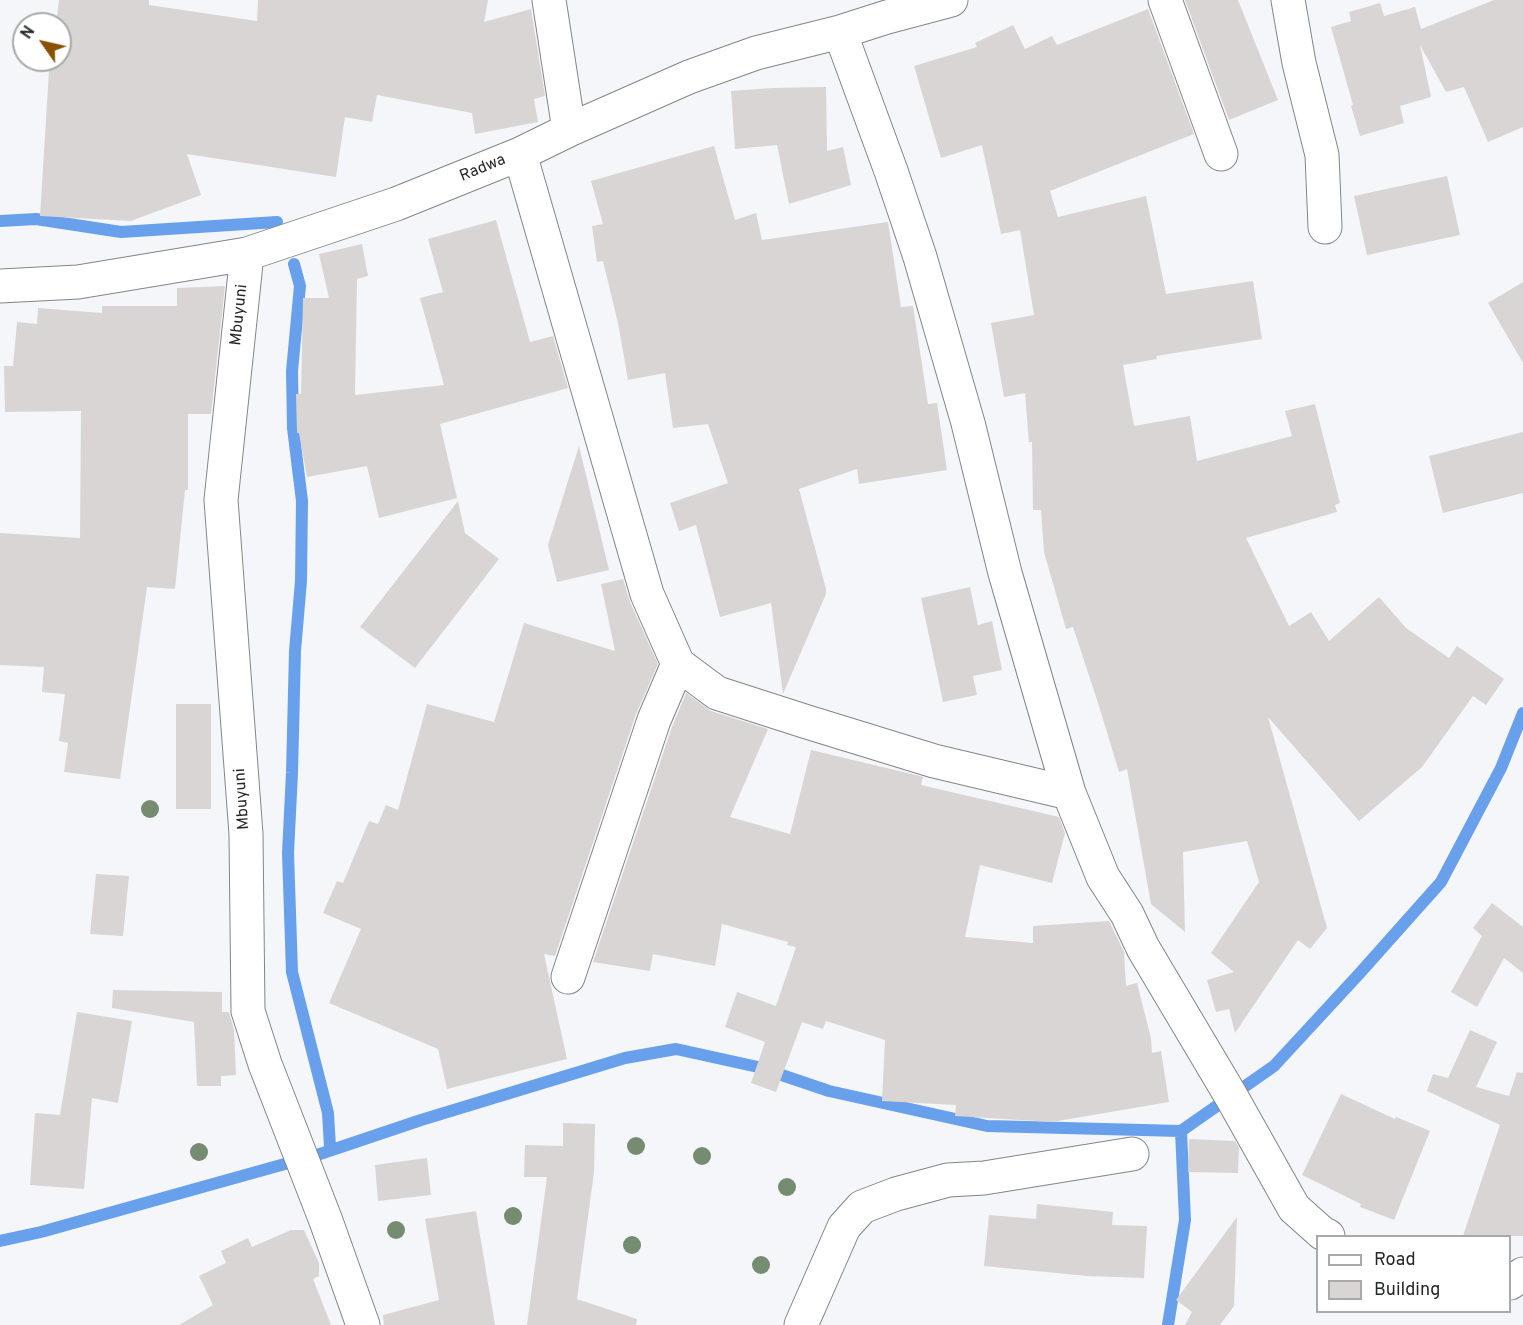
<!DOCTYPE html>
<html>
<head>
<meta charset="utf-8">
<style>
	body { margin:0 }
	#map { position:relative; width:1523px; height:1325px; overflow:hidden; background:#f4f6f9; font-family:Overpass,sans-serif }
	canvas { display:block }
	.legend { position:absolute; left:1316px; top:1235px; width:195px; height:78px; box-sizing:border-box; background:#fff; border:2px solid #a8a9a9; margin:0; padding:8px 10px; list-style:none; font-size:18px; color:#262728 }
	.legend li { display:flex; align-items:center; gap:12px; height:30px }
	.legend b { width:30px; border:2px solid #a8a9a9 }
	.north { position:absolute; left:12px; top:12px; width:60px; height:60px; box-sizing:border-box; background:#fff; border:2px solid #a8a9a9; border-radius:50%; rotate:304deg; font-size:16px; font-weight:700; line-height:24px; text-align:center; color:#262728 }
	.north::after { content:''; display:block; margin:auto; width:21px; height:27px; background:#885202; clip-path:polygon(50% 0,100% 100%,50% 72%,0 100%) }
</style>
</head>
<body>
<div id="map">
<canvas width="1523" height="1325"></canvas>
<ul class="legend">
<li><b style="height:8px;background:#fff"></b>Road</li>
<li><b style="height:16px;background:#d9d5d4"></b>Building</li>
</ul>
<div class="north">N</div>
</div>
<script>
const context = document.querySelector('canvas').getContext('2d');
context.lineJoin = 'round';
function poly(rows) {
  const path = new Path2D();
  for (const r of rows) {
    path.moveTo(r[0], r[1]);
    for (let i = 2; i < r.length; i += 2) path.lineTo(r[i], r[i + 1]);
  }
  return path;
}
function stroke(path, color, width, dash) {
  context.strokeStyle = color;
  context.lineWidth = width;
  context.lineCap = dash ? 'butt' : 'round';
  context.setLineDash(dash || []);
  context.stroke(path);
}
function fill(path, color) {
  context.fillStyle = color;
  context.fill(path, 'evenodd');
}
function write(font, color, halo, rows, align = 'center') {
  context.font = font + ' Overpass,sans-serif';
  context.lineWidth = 6;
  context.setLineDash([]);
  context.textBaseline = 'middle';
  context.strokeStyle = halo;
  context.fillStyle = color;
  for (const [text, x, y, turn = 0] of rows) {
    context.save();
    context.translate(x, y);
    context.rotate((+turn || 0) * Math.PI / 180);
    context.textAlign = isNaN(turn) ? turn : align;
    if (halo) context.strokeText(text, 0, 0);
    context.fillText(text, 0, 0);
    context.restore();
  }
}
stroke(poly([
	[0,221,36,219,121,232,277,222],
	[294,264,300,286,292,371,293,428,302,501,301,581,295,651,292,773,288,853,292,972,328,1113,330,1147,333,1149],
	[0,1241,41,1232,317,1155,421,1120,625,1058,676,1049,758,1067,829,1091,987,1126,1181,1131,1274,1066,1359,974,1441,882,1501,768,1523,713],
	[1168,1325,1185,1220,1181,1131]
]), '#68a0eb', 12);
fill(poly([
	[59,0,149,0,149,5,257,21,258,0,488,0,484,22,531,9,545,96,534,99,538,122,475,134,472,113,377,95,372,122,345,117,336,177,187,154,201,195,131,221,40,216,49,71,51,60,60,60,60,24,56,24],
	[1185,0,1238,0,1278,100,1229,120],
	[1494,0,1523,0,1523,127,1488,142,1464,87,1446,92,1420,45,1431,97,1400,106,1404,123,1360,136,1351,106,1353,105,1331,27,1351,21,1349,12,1380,3,1384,16,1415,7,1421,29],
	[1148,9,1194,134,1050,191,1058,217,1146,196,1166,294,1253,281,1262,339,1156,356,1157,359,1123,365,1134,426,1190,416,1197,461,1292,436,1285,411,1315,404,1340,503,1335,505,1337,512,1246,538,1289,626,1311,612,1329,641,1379,597,1406,628,1449,658,1457,646,1504,679,1486,705,1473,696,1422,767,1359,821,1268,717,1327,928,1310,949,1298,940,1235,1033,1229,1009,1216,1012,1207,980,1234,972,1211,953,1259,882,1247,841,1183,852,1185,932,1151,904,1127,769,1119,772,1099,706,1073,627,1066,629,1044,552,1041,510,1033,510,1032,442,1029,442,1025,393,1004,397,991,323,1034,315,1020,230,1001,234,982,145,941,158,914,66,977,47,975,43,1013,25,1025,49,1052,36,1057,45],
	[826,87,827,151,843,147,851,185,789,204,777,145,735,149,731,91,772,88],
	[714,146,735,220,756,213,762,240,888,222,901,307,913,306,928,404,937,403,947,470,859,484,857,469,799,489,826,589,826,594,783,694,771,603,720,617,696,525,679,531,670,503,728,483,708,424,673,428,665,373,628,380,618,323,603,261,597,262,592,226,603,224,591,181],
	[1447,176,1460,235,1367,255,1354,196],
	[496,220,530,342,553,336,568,388,440,424,457,498,379,518,367,466,307,477,299,433,297,433,296,394,301,394,303,298,329,298,319,254,362,244,368,276,357,279,355,395,444,385,420,298,443,292,428,239],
	[1523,282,1523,363,1488,303],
	[225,286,211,414,188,414,188,490,185,490,175,589,147,587,120,779,64,772,68,743,59,741,65,694,42,692,44,667,0,665,0,533,80,538,81,411,5,412,4,366,13,366,17,322,37,324,38,308,102,313,102,306,177,306,177,288],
	[1523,432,1523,493,1443,513,1429,456],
	[579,446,609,570,557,582,548,545],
	[458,501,465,533,499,559,415,668,360,627],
	[623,579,630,602,658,664,636,714,555,956,544,954,567,1059,447,1089,438,1049,329,1003,361,929,323,913,337,881,343,883,369,821,378,824,386,805,398,810,427,704,494,722,524,623,615,651,601,584],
	[970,587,978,625,992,621,1002,670,973,676,977,695,943,702,921,598],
	[686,693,711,711,768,729,730,817,790,834,811,750,920,776,923,777,921,785,1059,817,1065,833,1052,883,980,865,965,937,1033,943,1033,926,1109,921,1124,952,1126,986,1137,983,1151,1038,1152,1053,1161,1051,1169,1102,1052,1122,955,1116,956,1105,882,1101,885,1040,826,1021,823,1029,802,1022,776,1092,751,1083,765,1042,725,1027,737,992,776,1006,796,947,787,945,788,942,722,924,715,966,653,954,650,971,593,962,672,727],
	[176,704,211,704,211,809,176,809],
	[96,874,129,876,123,936,90,934],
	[1492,903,1523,927,1523,973,1504,958,1477,1007,1451,992,1482,936,1473,928],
	[113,990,222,992,222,1012,229,1012,234,1030,236,1075,221,1076,221,1086,197,1086,194,1022,112,1008],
	[77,1012,132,1021,118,1103,92,1098,84,1189,30,1185,35,1113,60,1115],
	[1470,1030,1497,1042,1476,1087,1509,1096,1517,1072,1523,1073,1523,1236,1463,1236,1500,1125,1427,1091,1433,1074,1448,1078],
	[1341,1094,1395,1119,1396,1117,1430,1131,1394,1220,1360,1207,1361,1204,1302,1175],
	[563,1123,595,1124,594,1172,577,1299,637,1319,636,1325,527,1325,547,1177,524,1177,525,1145,563,1146],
	[1189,1139,1235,1141,1239,1148,1238,1173,1188,1172],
	[427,1158,431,1195,378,1201,375,1165],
	[1037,1204,1113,1212,1112,1225,1147,1226,1144,1278,1087,1276,984,1266,989,1215,1036,1219],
	[476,1211,495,1325,384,1325,383,1315,439,1300,425,1219],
	[1237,1217,1234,1306,1220,1325,1185,1325,1192,1312,1176,1300],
	[291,1230,304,1230,319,1263,319,1276,313,1279,331,1325,179,1325,213,1305,199,1276,226,1263,221,1251,248,1238,252,1247]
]), '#d9d5d4');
const minor = poly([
	[549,0,569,130],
	[1165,0,1221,154],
	[1288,0,1299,63,1322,155,1325,227],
	[840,32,891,171,920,257,968,423,1005,573,1069,793,1103,877,1127,914,1143,948,1231,1096,1294,1208,1322,1233,1328,1236],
	[520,154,647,594,678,664,717,693,804,721,934,761,1069,793],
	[247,254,221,500,246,834,248,1011,265,1064,326,1221,363,1325],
	[0,286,78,282,247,254,396,204,520,154,569,130,689,77,756,53,840,32,887,17,951,0],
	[568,977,654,720,678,664],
	[1510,1283,1523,1274],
	[801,1325,844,1227,862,1207,896,1194,948,1180,984,1178,1132,1154]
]);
stroke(minor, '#838588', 35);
stroke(minor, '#fff', 33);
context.fillStyle = '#758c70';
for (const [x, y] of [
	[150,809],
	[636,1146],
	[199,1152],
	[702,1156],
	[787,1187],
	[513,1216],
	[396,1230],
	[632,1245],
	[761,1265]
]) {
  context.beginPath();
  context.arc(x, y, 9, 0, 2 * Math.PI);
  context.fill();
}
write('16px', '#262728', '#fff', [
	["Radwa",483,169,-22],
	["Mbuyuni",240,315,-84],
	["Mbuyuni",243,799,-94]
]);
</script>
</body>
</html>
